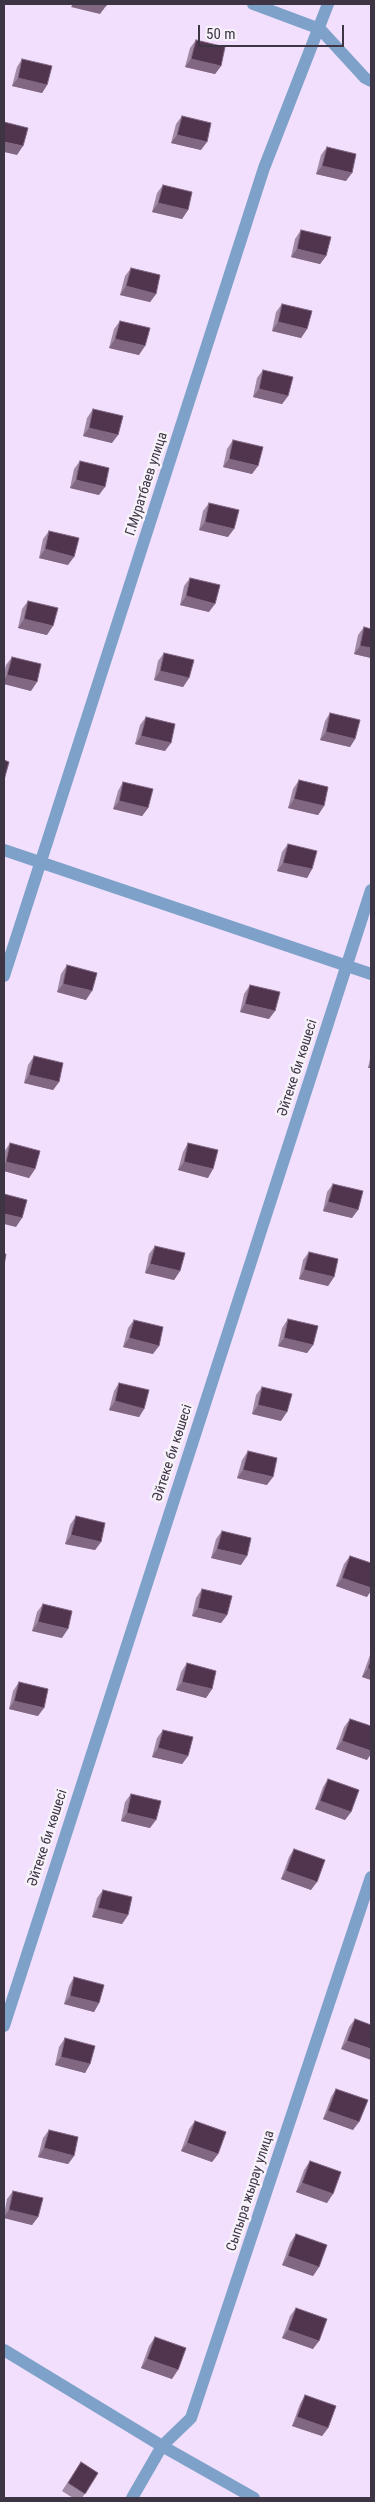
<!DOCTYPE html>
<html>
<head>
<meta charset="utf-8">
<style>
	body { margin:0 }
	#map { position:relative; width:375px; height:2502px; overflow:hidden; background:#f1dffd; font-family:"Roboto Condensed",sans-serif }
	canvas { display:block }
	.frame { position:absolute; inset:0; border:5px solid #3e3544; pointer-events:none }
	.scale { position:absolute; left:198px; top:25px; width:146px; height:22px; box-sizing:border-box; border:2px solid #3e3544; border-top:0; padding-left:6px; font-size:15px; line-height:18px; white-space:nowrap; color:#3e3544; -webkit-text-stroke:4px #f7f2fa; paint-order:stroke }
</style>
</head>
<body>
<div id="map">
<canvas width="375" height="2502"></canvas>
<div class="frame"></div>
<div class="scale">50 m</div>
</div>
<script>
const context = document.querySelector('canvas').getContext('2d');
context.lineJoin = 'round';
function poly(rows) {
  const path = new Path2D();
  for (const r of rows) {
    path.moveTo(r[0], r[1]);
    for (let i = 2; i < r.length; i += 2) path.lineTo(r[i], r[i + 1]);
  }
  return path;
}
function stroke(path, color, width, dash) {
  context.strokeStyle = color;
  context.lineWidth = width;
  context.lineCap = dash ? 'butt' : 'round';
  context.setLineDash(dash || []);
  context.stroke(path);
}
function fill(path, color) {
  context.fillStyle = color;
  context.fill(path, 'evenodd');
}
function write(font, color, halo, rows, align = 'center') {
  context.font = font + ' "Roboto Condensed",sans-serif';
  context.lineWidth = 5;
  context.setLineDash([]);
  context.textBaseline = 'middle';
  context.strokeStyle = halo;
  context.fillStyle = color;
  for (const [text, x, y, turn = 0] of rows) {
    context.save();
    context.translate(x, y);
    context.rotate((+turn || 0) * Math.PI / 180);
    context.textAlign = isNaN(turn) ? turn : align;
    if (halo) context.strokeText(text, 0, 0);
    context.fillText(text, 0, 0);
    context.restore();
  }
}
stroke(poly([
	[253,4,320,29,365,78,371,81],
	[4,850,371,974],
	[4,976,264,168,328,4],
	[4,2026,371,890],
	[4,2350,162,2446,254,2498],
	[132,2498,162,2446,191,2418,371,1877]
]), '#7ea1c9', 12);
fill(poly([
	[196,40,221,66,215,74,185,67,190,48],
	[22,59,47,85,42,93,12,86,17,67],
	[182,116,201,150,171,143,176,124],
	[327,147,346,181,316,174,321,155],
	[163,185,188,210,182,219,152,212,157,193],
	[301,230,326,256,320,264,291,257,295,239],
	[131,268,156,294,150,302,120,295,125,276],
	[282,304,307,329,301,338,272,331,276,312],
	[120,321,139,355,109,348,114,329],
	[263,370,288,396,282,404,253,397,257,378],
	[93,409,112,443,83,436,87,418],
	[233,440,252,474,223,467,227,449],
	[80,461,99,495,70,488,74,469],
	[209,503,228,537,199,530,203,511],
	[49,531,68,565,39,558,43,539],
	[190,578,209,612,180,605,184,586],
	[28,601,47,635,18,628,22,609],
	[364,627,371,658,354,654,358,635],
	[164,653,189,678,183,687,154,680,158,661],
	[12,657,31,691,4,684,4,674,6,665],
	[330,713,355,739,350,747,320,740,325,721],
	[146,717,165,751,135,744,140,725],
	[299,780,324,806,318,815,288,808,293,789],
	[123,782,148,808,142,816,113,809,118,791],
	[288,844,312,869,307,878,277,871,282,852],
	[67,965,86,1000,57,992,61,974],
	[250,985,269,1019,240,1012,244,994],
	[371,1054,371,1068,368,1068],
	[34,1056,59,1082,53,1090,24,1083,28,1065],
	[10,1143,35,1169,29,1178,4,1171,4,1152],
	[188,1143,208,1178,178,1170,183,1152],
	[333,1184,352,1218,323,1211,327,1192],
	[155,1246,180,1271,174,1280,145,1273,149,1254],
	[309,1252,334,1277,328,1286,299,1279,303,1260],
	[288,1319,313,1345,307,1353,278,1346,282,1328],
	[134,1320,153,1354,123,1347,128,1328],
	[119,1383,144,1409,139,1417,109,1410,114,1391],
	[262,1387,281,1421,252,1414,256,1395],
	[248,1451,267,1485,237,1478,242,1460],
	[76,1516,101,1542,95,1550,65,1544,70,1525],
	[222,1531,241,1565,211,1558,216,1539],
	[350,1556,367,1597,336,1586,344,1564],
	[202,1589,227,1615,221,1623,192,1616,196,1598],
	[43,1604,62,1638,32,1631,37,1612],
	[371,1653,371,1680,362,1677,370,1655],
	[187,1663,212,1689,206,1698,176,1690,181,1672],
	[19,1682,38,1716,9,1709,13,1691],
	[350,1719,367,1760,336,1749,344,1727],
	[163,1730,188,1756,182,1764,152,1757,157,1738],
	[328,1779,351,1812,345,1820,315,1809,323,1787],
	[131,1794,150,1828,121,1821,125,1802],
	[294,1849,311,1890,281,1879,289,1857],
	[103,1890,128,1915,122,1924,92,1917,97,1898],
	[74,1977,99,2003,94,2012,64,2004,69,1986],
	[355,2019,371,2025,341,2049,349,2027],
	[65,2038,90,2064,85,2073,55,2065,59,2047],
	[336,2089,353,2130,323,2119,331,2097],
	[195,2121,218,2154,212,2162,181,2151,189,2129],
	[49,2130,74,2156,68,2164,38,2157,43,2138],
	[310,2161,327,2203,296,2192,304,2170],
	[13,2191,38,2217,32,2225,4,2218,4,2215,7,2199],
	[296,2234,319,2267,313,2276,282,2265,290,2243],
	[296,2308,313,2349,282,2338,290,2316],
	[155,2337,172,2379,141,2368,149,2346],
	[305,2395,328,2428,322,2436,292,2426,300,2404],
	[81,2462,98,2473,82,2498,73,2498,62,2491]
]), '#a18aa5');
fill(poly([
	[73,4,98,4,106,6,100,14,71,7],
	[191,59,221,66,215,74,185,67],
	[18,78,47,85,42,93,12,86],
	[177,135,207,142,201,150,171,143],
	[4,142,23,146,17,155,4,152],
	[322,166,352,173,346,181,316,174],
	[158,203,188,210,182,219,152,212],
	[297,249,326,256,320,264,291,257],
	[126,286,156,294,150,302,120,295],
	[278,322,307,329,301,338,272,331],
	[115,339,145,346,139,355,109,348],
	[259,389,288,396,282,404,253,397],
	[89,428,118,435,112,443,83,436],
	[229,459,258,466,252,474,223,467],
	[76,480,105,487,99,495,70,488],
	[205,522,234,529,228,537,199,530],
	[45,549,74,557,68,565,39,558],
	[186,596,215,604,209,612,180,605],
	[24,619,53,626,47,635,18,628],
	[360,646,371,648,371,658,354,654],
	[160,671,189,678,183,687,154,680],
	[7,675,37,682,31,691,4,684,4,680],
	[326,732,355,739,350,747,320,740],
	[141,736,171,743,165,751,135,744],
	[294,799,324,806,318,815,288,808],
	[119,801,148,808,142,816,113,809],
	[283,863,312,869,307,878,277,871],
	[63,984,92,991,86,1000,57,992],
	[245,1004,275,1011,269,1019,240,1012],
	[371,1063,371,1068,368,1068],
	[29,1075,59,1082,53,1090,24,1083],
	[6,1162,35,1169,29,1178,4,1171,4,1165],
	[184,1162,213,1169,208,1178,178,1170],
	[328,1202,358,1210,352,1218,323,1211],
	[4,1214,22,1218,16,1227,4,1224],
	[150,1264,180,1271,174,1280,145,1273],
	[304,1270,334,1277,328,1286,299,1279],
	[129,1338,159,1346,153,1354,123,1347],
	[284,1338,313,1345,307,1353,278,1346],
	[115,1401,144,1409,139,1417,109,1410],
	[258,1405,287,1412,281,1421,252,1414],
	[243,1470,273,1477,267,1485,237,1478],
	[71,1535,101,1542,95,1550,65,1544],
	[217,1549,247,1556,241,1565,211,1558],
	[342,1578,371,1588,371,1591,367,1597,336,1586],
	[198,1608,227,1615,221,1623,192,1616],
	[38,1622,68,1629,62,1638,32,1631],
	[368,1668,371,1670,371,1680,362,1677],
	[182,1682,212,1689,206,1698,176,1690],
	[14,1701,44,1708,38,1716,9,1709],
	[342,1741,371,1751,371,1754,367,1760,336,1749],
	[158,1748,188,1756,182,1764,152,1757],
	[320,1801,351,1812,345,1820,315,1809],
	[127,1813,156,1820,150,1828,121,1821],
	[286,1871,317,1882,311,1890,281,1879],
	[98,1908,128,1915,122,1924,92,1917],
	[70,1996,99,2003,94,2012,64,2004],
	[347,2041,371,2049,371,2060,341,2049],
	[61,2057,90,2064,85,2073,55,2065],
	[328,2111,359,2122,353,2130,323,2119],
	[187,2143,218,2154,212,2162,181,2151],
	[44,2148,74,2156,68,2164,38,2157],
	[302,2183,333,2194,327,2203,296,2192],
	[9,2210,38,2217,32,2225,4,2218,4,2217],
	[288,2256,319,2267,313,2276,282,2265],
	[288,2330,319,2341,313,2349,282,2338],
	[147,2359,178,2370,172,2379,141,2368],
	[297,2417,328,2428,322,2436,292,2426]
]), '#816782');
const building = poly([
	[98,4,107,4,106,6,98,4],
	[196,40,225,47,221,66,191,59,196,40],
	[22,59,52,66,47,85,18,78,22,59],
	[182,116,211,123,207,142,177,135,182,116],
	[4,122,28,128,23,146,4,142,4,122],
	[327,147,356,154,352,173,322,166,327,147],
	[163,185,192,192,188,210,158,203,163,185],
	[301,230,331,237,326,256,297,249,301,230],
	[131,268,160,275,156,294,126,286,131,268],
	[282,304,312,311,307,329,278,322,282,304],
	[120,321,150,328,145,346,115,339,120,321],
	[263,370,293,377,288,396,259,389,263,370],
	[93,409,123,416,118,435,89,428,93,409],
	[233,440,263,447,258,466,229,459,233,440],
	[80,461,109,468,105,487,76,480,80,461],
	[209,503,239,510,234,529,205,522,209,503],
	[49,531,79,538,74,557,45,549,49,531],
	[190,578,220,585,215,604,186,596,190,578],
	[28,601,58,608,53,626,24,619,28,601],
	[364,627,371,629,371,648,360,646,364,627],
	[164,653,194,660,189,678,160,671,164,653],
	[12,657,41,664,37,682,7,675,12,657],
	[330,713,360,720,355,739,326,732,330,713],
	[146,717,175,724,171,743,141,736,146,717],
	[4,760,9,762,4,780,4,760],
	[299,780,328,787,324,806,294,799,299,780],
	[123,782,153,789,148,808,119,801,123,782],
	[288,844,317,851,312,869,283,863,288,844],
	[67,965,97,973,92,991,63,984,67,965],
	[250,985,280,992,275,1011,245,1004,250,985],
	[34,1056,63,1063,59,1082,29,1075,34,1056],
	[10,1143,40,1151,35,1169,6,1162,10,1143],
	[188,1143,218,1150,213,1169,184,1162,188,1143],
	[333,1184,363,1191,358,1210,328,1202,333,1184],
	[4,1194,27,1200,22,1218,4,1214,4,1194],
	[155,1246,185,1253,180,1271,150,1264,155,1246],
	[309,1252,338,1259,334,1277,304,1270,309,1252],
	[4,1254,6,1254,4,1265,4,1254],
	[288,1319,318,1326,313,1345,284,1338,288,1319],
	[134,1320,163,1327,159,1346,129,1338,134,1320],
	[119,1383,149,1390,144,1409,115,1401,119,1383],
	[262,1387,292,1394,287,1412,258,1405,262,1387],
	[248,1451,277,1458,273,1477,243,1470,248,1451],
	[76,1516,105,1523,101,1542,71,1535,76,1516],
	[222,1531,251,1538,247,1556,217,1549,222,1531],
	[350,1556,371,1563,371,1588,342,1578,350,1556],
	[202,1589,232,1596,227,1615,198,1608,202,1589],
	[43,1604,72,1611,68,1629,38,1622,43,1604],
	[371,1658,371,1670,368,1668,371,1658],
	[187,1663,216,1671,212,1689,182,1682,187,1663],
	[19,1682,48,1689,44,1708,14,1701,19,1682],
	[350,1719,371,1726,371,1751,342,1741,350,1719],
	[163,1730,193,1737,188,1756,158,1748,163,1730],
	[328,1779,359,1790,351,1812,320,1801,328,1779],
	[131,1794,161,1801,156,1820,127,1813,131,1794],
	[294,1849,325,1860,317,1882,286,1871,294,1849],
	[103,1890,132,1897,128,1915,98,1908,103,1890],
	[74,1977,104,1985,99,2003,70,1996,74,1977],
	[355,2019,371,2025,371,2049,347,2041,355,2019],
	[65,2038,95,2046,90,2064,61,2057,65,2038],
	[336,2089,368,2100,359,2122,328,2111,336,2089],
	[195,2121,226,2132,218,2154,187,2143,195,2121],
	[49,2130,78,2137,74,2156,44,2148,49,2130],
	[310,2161,341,2172,333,2194,302,2183,310,2161],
	[13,2191,43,2198,38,2217,9,2210,13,2191],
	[296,2234,327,2245,319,2267,288,2256,296,2234],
	[296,2308,327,2319,319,2341,288,2330,296,2308],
	[155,2337,186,2348,178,2370,147,2359,155,2337],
	[305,2395,336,2406,328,2428,297,2417,305,2395],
	[81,2462,98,2473,85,2494,68,2483,81,2462]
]);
fill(building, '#51344d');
stroke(building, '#816782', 1);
write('14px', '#3e3544', '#f7f2fa', [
	["Г.Муратбаев улица",147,484,-72],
	["Әйтеке би көшесі",298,1068,-72],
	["Әйтеке би көшесі",173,1453,-72],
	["Әйтеке би көшесі",48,1838,-72],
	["Сыпыра жырау улица",251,2191,-72]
]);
</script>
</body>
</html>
